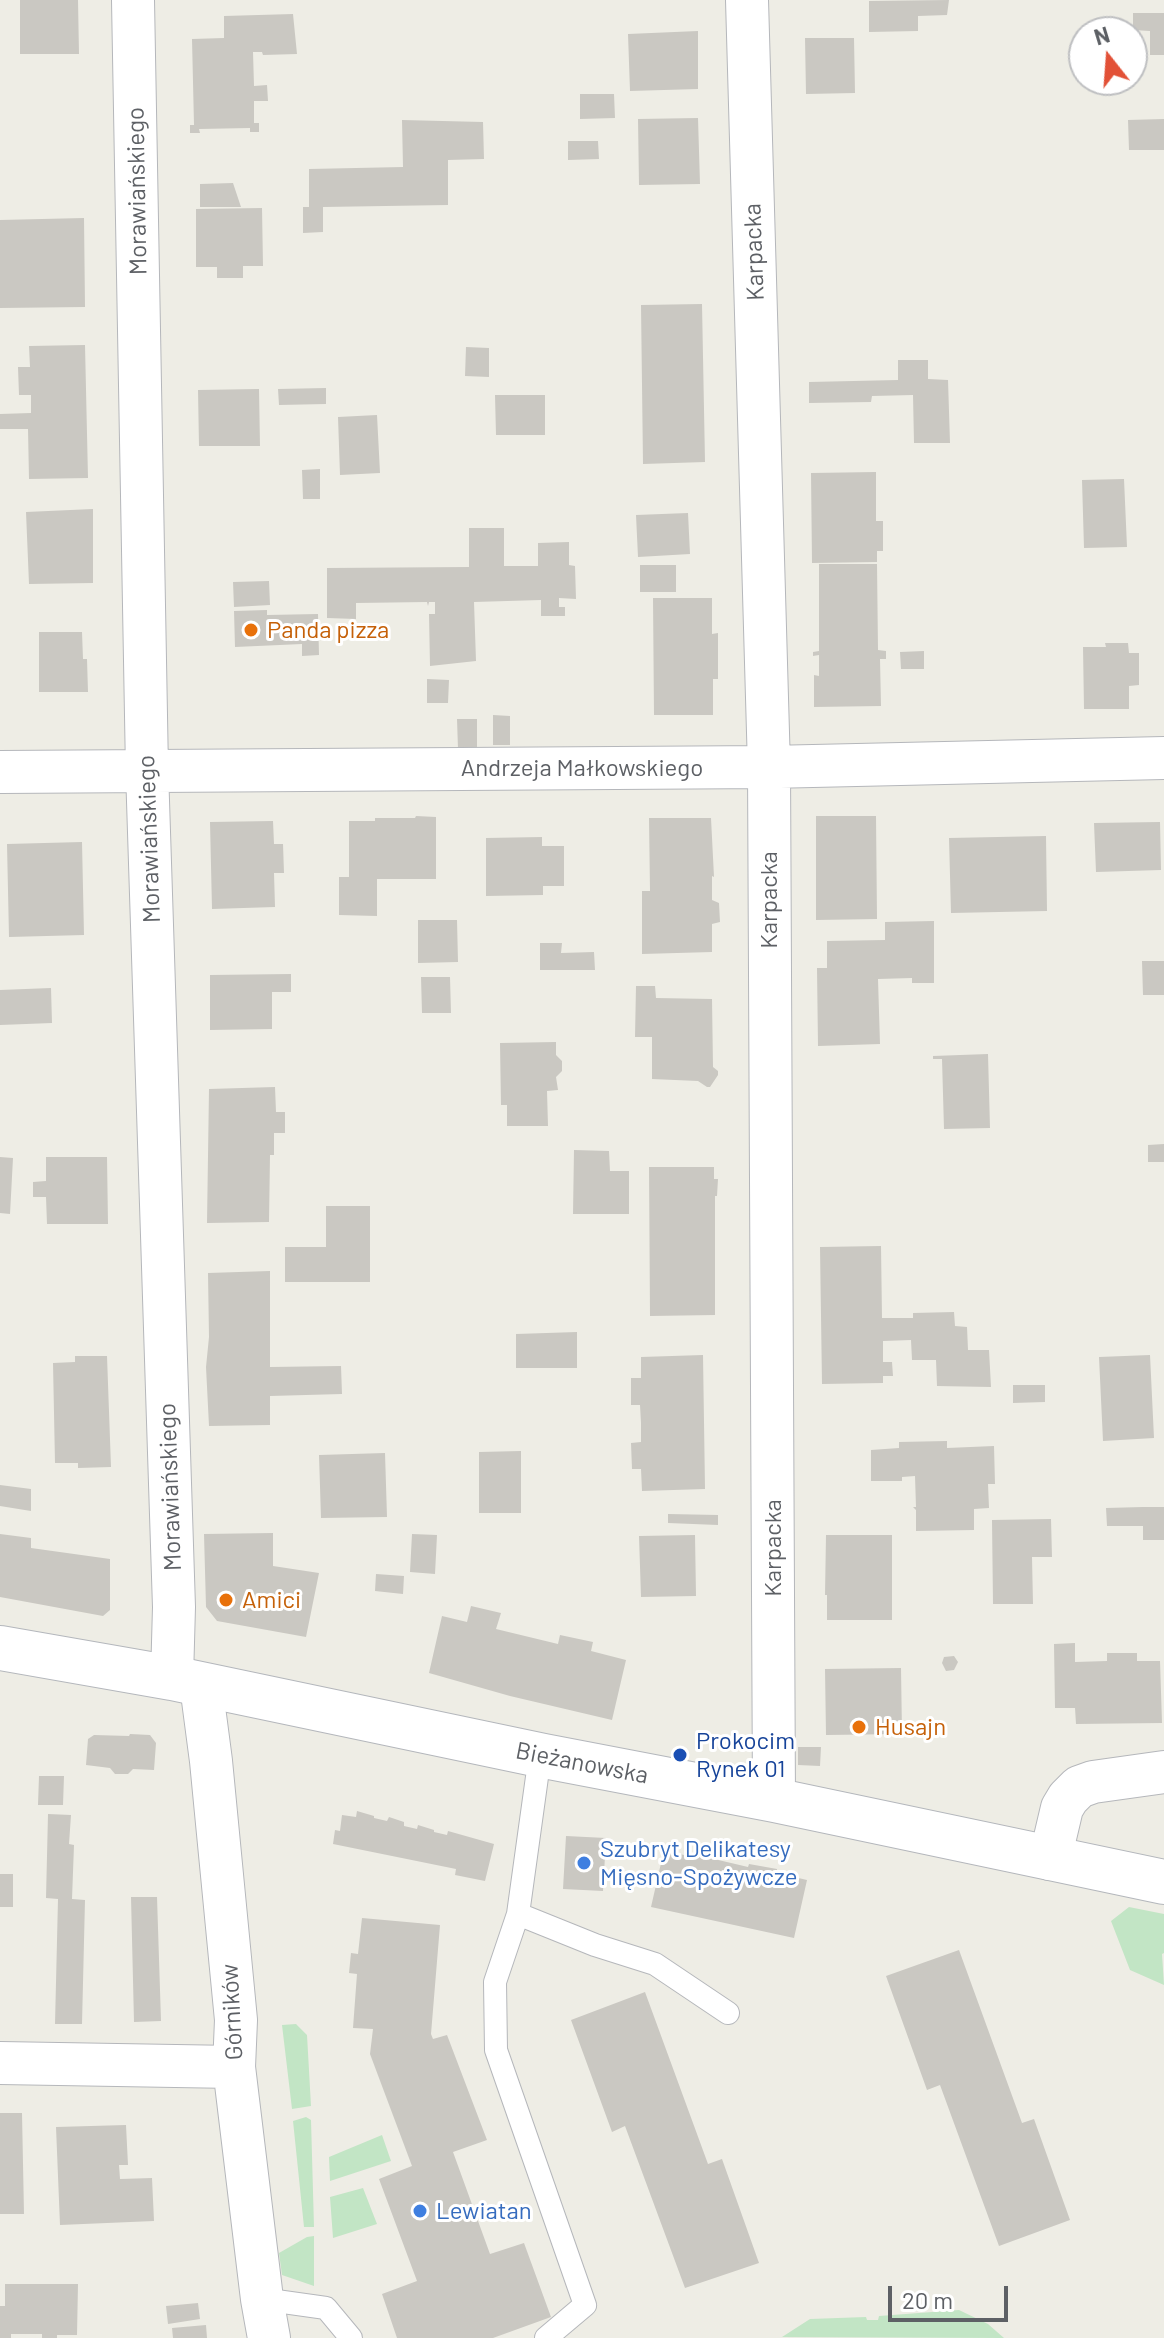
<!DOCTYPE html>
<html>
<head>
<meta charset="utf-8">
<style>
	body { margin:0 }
	#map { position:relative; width:1164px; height:2338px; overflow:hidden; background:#eeede5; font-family:Barlow,sans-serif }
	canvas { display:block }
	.north { position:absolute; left:1068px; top:16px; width:80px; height:80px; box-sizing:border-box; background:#fff; border:2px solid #bebfc1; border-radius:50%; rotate:343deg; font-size:22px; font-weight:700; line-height:32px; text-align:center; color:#5d6065 }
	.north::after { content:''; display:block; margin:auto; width:28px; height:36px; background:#e25137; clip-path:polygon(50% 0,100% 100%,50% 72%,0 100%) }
	.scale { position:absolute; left:888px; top:2286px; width:120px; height:36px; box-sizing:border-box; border:4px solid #5d6065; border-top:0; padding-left:10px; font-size:24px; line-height:28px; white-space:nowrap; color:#5d6065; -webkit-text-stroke:6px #fff; paint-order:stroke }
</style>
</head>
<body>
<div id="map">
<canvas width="1164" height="2338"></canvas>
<div class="north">N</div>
<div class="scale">20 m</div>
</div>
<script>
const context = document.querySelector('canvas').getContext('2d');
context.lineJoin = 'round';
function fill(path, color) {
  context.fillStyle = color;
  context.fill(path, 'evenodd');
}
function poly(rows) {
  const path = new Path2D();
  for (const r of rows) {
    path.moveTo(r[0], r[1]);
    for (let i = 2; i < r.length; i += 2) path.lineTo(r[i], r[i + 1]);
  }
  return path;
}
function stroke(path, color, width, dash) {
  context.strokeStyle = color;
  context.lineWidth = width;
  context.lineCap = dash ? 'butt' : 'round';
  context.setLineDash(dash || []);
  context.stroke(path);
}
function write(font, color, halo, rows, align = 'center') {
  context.font = font + ' Barlow,sans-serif';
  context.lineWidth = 6;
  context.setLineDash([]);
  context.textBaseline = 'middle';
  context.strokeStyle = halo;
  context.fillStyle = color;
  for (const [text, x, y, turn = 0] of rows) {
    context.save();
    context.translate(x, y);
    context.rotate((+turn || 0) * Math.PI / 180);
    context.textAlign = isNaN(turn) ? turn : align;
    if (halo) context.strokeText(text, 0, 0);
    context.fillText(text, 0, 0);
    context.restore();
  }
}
fill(poly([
	[1129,1907,1164,1914,1164,1953,1162,1954,1164,1985,1130,1970,1111,1921],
	[296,2024,307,2035,311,2106,292,2109,282,2025],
	[306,2117,311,2120,314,2227,304,2227,293,2121],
	[382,2135,391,2161,330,2181,329,2157],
	[363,2188,377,2224,333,2238,330,2197],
	[314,2236,314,2286,282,2275,279,2253,307,2237],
	[959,2310,988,2324,1004,2338,782,2337,810,2319,866,2317,867,2320,878,2320,879,2316]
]), '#c2e5c5');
fill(poly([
	[20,0,78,0,79,54,20,54],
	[949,0,947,15,918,16,918,31,869,32,869,1],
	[1133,13,1164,13,1164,55,1150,55,1150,31,1133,30],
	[293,14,297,54,263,55,262,52,253,52,254,86,267,85,268,101,254,101,254,123,259,123,259,132,250,132,250,128,199,129,200,133,190,133,190,125,194,125,192,39,224,38,224,16],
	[698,31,698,89,630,91,628,34],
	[805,38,854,38,855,93,806,94],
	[580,94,614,94,615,118,580,119],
	[698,118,700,184,639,185,638,119],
	[1164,119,1164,150,1129,150,1128,120],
	[402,120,483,122,484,159,448,160,448,205,323,207,323,232,303,233,303,207,309,207,309,169,403,167],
	[568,141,598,141,599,159,568,160],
	[233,183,241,207,200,207,200,184],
	[262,208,263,266,243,266,243,278,217,278,217,267,196,267,196,209],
	[84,218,85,307,0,308,0,220],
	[702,304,705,462,643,464,641,305],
	[85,345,88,478,29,479,28,429,0,429,0,414,31,413,31,395,19,395,18,367,30,367,29,346],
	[466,347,489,348,489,377,465,376],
	[898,360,928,360,928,379,948,380,950,443,914,443,913,395,872,396,871,402,809,403,809,382,898,380],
	[326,388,326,404,279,405,278,389],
	[259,389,260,446,199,446,198,390],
	[495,395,545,395,545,435,496,435],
	[377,415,380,473,340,475,338,417],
	[320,469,320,499,303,499,302,470],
	[876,472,876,521,883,521,883,551,877,551,877,562,812,563,811,473],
	[1124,479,1127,547,1084,548,1082,480],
	[93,509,93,583,29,584,26,512],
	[688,513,690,554,638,557,636,515],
	[469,528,504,528,504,566,538,566,538,543,569,542,569,565,575,566,576,599,559,598,559,607,565,607,565,616,541,616,541,600,474,602,476,661,430,666,429,614,435,614,435,602,429,602,428,606,427,602,356,603,356,619,327,618,327,568,469,567],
	[819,564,877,564,878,650,886,651,886,659,880,659,881,706,814,707,814,675,819,676,819,655,813,656,813,652,819,651],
	[640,565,676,565,676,592,640,592],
	[269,581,270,605,234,607,233,582],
	[653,598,712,598,712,634,718,633,718,679,713,679,713,715,654,715],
	[267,610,267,615,318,614,319,655,302,656,302,644,235,647,234,611],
	[39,632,82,632,83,659,87,659,88,692,39,692],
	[1105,643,1128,643,1129,653,1139,653,1139,685,1129,686,1129,709,1084,709,1083,647,1106,647],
	[924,651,924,669,901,669,900,652],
	[427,679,449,680,448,703,427,703],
	[493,715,510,716,510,745,493,745],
	[457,719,477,719,477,749,458,749],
	[416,816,436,817,436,879,377,879,377,916,339,915,339,877,349,877,349,821,375,821,375,818,415,818],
	[816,816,876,816,877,919,816,920],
	[649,818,711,818,714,877,712,876,712,900,719,903,720,922,712,924,712,952,642,954,642,891,650,891],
	[273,821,274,844,283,844,284,873,274,873,275,907,212,909,210,822],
	[1160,822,1161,870,1096,872,1094,823],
	[1046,836,1047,911,951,913,949,838],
	[542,837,542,846,564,846,564,886,543,886,543,895,486,896,486,838],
	[82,842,84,935,9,937,7,844],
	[418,920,457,920,458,962,418,963],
	[934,921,934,983,912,983,912,978,878,979,880,1044,818,1046,817,968,827,968,827,941,885,940,885,922],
	[540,943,562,943,561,953,594,952,595,970,540,970],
	[1142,961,1164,961,1164,995,1143,995],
	[291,974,291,992,272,992,272,1029,210,1030,210,975],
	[421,977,450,977,451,1013,422,1013],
	[636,986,655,986,656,998,712,999,713,1067,718,1071,718,1075,710,1087,707,1087,698,1081,652,1079,652,1037,635,1037],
	[51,988,52,1023,0,1025,0,990],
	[556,1042,556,1055,562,1061,562,1071,556,1077,558,1090,547,1091,548,1126,507,1126,507,1105,501,1105,500,1043],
	[988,1054,990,1128,944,1129,942,1059,933,1059,933,1056],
	[275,1087,276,1112,285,1112,285,1133,274,1133,274,1155,270,1155,269,1222,207,1223,209,1089],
	[1164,1144,1164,1162,1148,1162,1148,1145],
	[574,1150,609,1151,610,1171,629,1171,629,1214,573,1214],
	[0,1157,13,1158,10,1214,0,1213],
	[46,1157,107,1157,108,1224,47,1224,46,1197,33,1197,33,1182,46,1181],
	[649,1167,714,1167,714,1179,718,1179,717,1196,715,1196,715,1315,650,1316],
	[326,1206,370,1206,370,1282,285,1282,285,1247,326,1247],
	[881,1246,882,1318,913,1318,913,1313,954,1312,955,1326,967,1327,968,1350,989,1350,991,1387,937,1386,936,1360,912,1360,911,1340,883,1341,883,1362,892,1362,893,1376,883,1376,883,1383,822,1384,820,1247],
	[270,1271,270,1367,341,1366,342,1394,270,1396,270,1425,209,1426,206,1367,209,1337,208,1273],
	[577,1332,577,1368,516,1368,516,1334],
	[703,1355,705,1489,642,1491,641,1469,632,1469,631,1443,641,1442,641,1423,640,1405,631,1405,631,1378,641,1378,641,1357],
	[1150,1355,1154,1438,1103,1441,1099,1357],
	[75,1356,107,1356,111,1467,78,1468,78,1463,55,1463,53,1363,75,1362],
	[1013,1385,1045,1385,1045,1402,1013,1403],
	[947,1441,947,1448,994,1446,995,1484,988,1484,989,1508,974,1509,974,1530,916,1531,916,1510,913,1507,916,1507,915,1476,902,1477,902,1481,871,1481,871,1450,899,1448,899,1442],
	[521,1451,521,1513,479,1513,479,1452],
	[385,1453,387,1517,321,1518,319,1455],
	[0,1485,31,1489,31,1511,0,1506],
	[1143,1507,1164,1507,1164,1540,1143,1540,1143,1526,1107,1526,1106,1508],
	[668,1514,718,1515,718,1525,668,1523],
	[1051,1519,1052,1557,1032,1557,1033,1604,993,1604,992,1520],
	[273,1533,273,1566,319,1573,306,1637,217,1621,206,1607,204,1534],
	[0,1534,31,1538,31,1548,110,1559,110,1610,103,1616,0,1597],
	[412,1534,437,1535,435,1574,410,1572],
	[695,1535,696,1596,641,1597,639,1536],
	[826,1535,892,1535,892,1620,827,1620,827,1595,825,1595],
	[376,1574,404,1576,403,1594,375,1591],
	[471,1606,501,1613,496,1629,558,1644,560,1635,593,1642,591,1651,626,1660,612,1720,510,1696,429,1673,442,1616,467,1622],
	[1075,1643,1075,1662,1107,1661,1107,1653,1137,1653,1137,1661,1160,1661,1162,1723,1076,1724,1075,1708,1055,1708,1054,1644],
	[954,1656,958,1662,954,1670,946,1671,942,1663,944,1657],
	[901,1668,902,1734,826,1735,825,1669],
	[130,1734,150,1735,156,1743,154,1770,133,1769,128,1774,115,1774,110,1768,86,1765,88,1739,94,1735,129,1736],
	[798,1747,821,1747,820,1766,798,1765],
	[39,1776,64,1776,63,1805,38,1805],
	[357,1811,374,1816,374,1818,387,1821,389,1817,404,1822,404,1826,417,1829,418,1825,434,1830,434,1832,447,1835,448,1831,494,1844,485,1881,455,1875,456,1869,333,1844,335,1830,340,1831,342,1815,356,1817],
	[48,1814,71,1815,69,1844,74,1845,72,1899,85,1900,82,2024,55,2024,58,1899,46,1898],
	[566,1836,606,1838,603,1891,563,1889],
	[664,1850,692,1857,693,1854,748,1867,749,1864,777,1869,777,1873,807,1880,794,1938,651,1907],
	[0,1874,13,1874,13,1907,0,1907],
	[131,1897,157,1897,161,2021,134,2022],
	[362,1918,440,1925,431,2034,433,2039,447,2035,487,2140,453,2152,490,2254,524,2243,551,2317,493,2338,397,2338,382,2294,417,2281,379,2179,412,2166,370,2054,373,2029,353,2028,357,1974,349,1973,351,1953,358,1954],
	[959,1950,1022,2123,1034,2119,1070,2220,999,2246,940,2085,927,2090,886,1976],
	[645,1992,708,2164,722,2159,759,2263,685,2288,625,2126,612,2132,571,2020],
	[0,2113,22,2113,24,2214,0,2214],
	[126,2125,128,2165,119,2165,120,2179,152,2178,154,2221,60,2225,56,2127],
	[5,2284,78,2284,77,2335,57,2335,57,2338,42,2338,42,2334,11,2334,11,2338,0,2338,0,2306,5,2306],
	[198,2303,200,2319,168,2324,166,2306],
	[206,2325,207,2338,173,2338,172,2328]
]), '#cac8c2');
const lane = poly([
	[544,1756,537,1777,518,1914,595,1945,655,1964,728,2013],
	[518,1914,495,1982,496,2050,585,2305,546,2338],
	[262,2299,326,2308,351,2338]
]);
const street = poly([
	[133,0,147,770,174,1607,172,1678],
	[747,0,769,767,774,1800],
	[0,772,769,767,1164,758],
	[201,1685,211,1761,236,2020,234,2067,262,2299,269,2338],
	[1050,1859,1062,1808,1068,1798,1079,1787,1093,1782,1164,1772],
	[0,2063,234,2067]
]);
const secondary = poly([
	[0,1648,172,1678,544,1756,774,1800,1164,1882]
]);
stroke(lane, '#b5b7bb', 24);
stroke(street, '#b5b7bb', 44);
stroke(secondary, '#b4b7bc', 46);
stroke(lane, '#fff', 22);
stroke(street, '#fff', 42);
stroke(secondary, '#fff', 44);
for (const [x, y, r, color] of [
	[251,630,8,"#e8710a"],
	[226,1600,8,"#e8710a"],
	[859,1727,8,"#e8710a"],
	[680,1755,8,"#1a4fb4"],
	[584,1863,8,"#3f7fe0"],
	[420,2211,8,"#3f7fe0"]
]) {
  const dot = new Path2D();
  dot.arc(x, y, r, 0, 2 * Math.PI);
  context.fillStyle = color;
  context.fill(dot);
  stroke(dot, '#fff', 3);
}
write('24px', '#5d6065', '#fff', [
	["Morawiańskiego",137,191,-91],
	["Karpacka",754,252,-92],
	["Andrzeja Małkowskiego",582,768],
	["Morawiańskiego",149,839,-92],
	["Karpacka",769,900,-90],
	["Morawiańskiego",170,1487,-92],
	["Karpacka",773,1548,-90],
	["Bieżanowska",582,1763,11],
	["Górników",232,2012,-93]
]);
write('24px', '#c56008', '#fff', [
	["Panda pizza",267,630],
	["Amici",242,1600],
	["Husajn",875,1727]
], 'left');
write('24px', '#164399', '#fff', [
	["Prokocim",696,1741],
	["Rynek 01",696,1769]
], 'left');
write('24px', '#366cbe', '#fff', [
	["Szubryt Delikatesy",600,1849],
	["Mięsno-Spożywcze",600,1877],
	["Lewiatan",436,2211]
], 'left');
</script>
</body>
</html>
